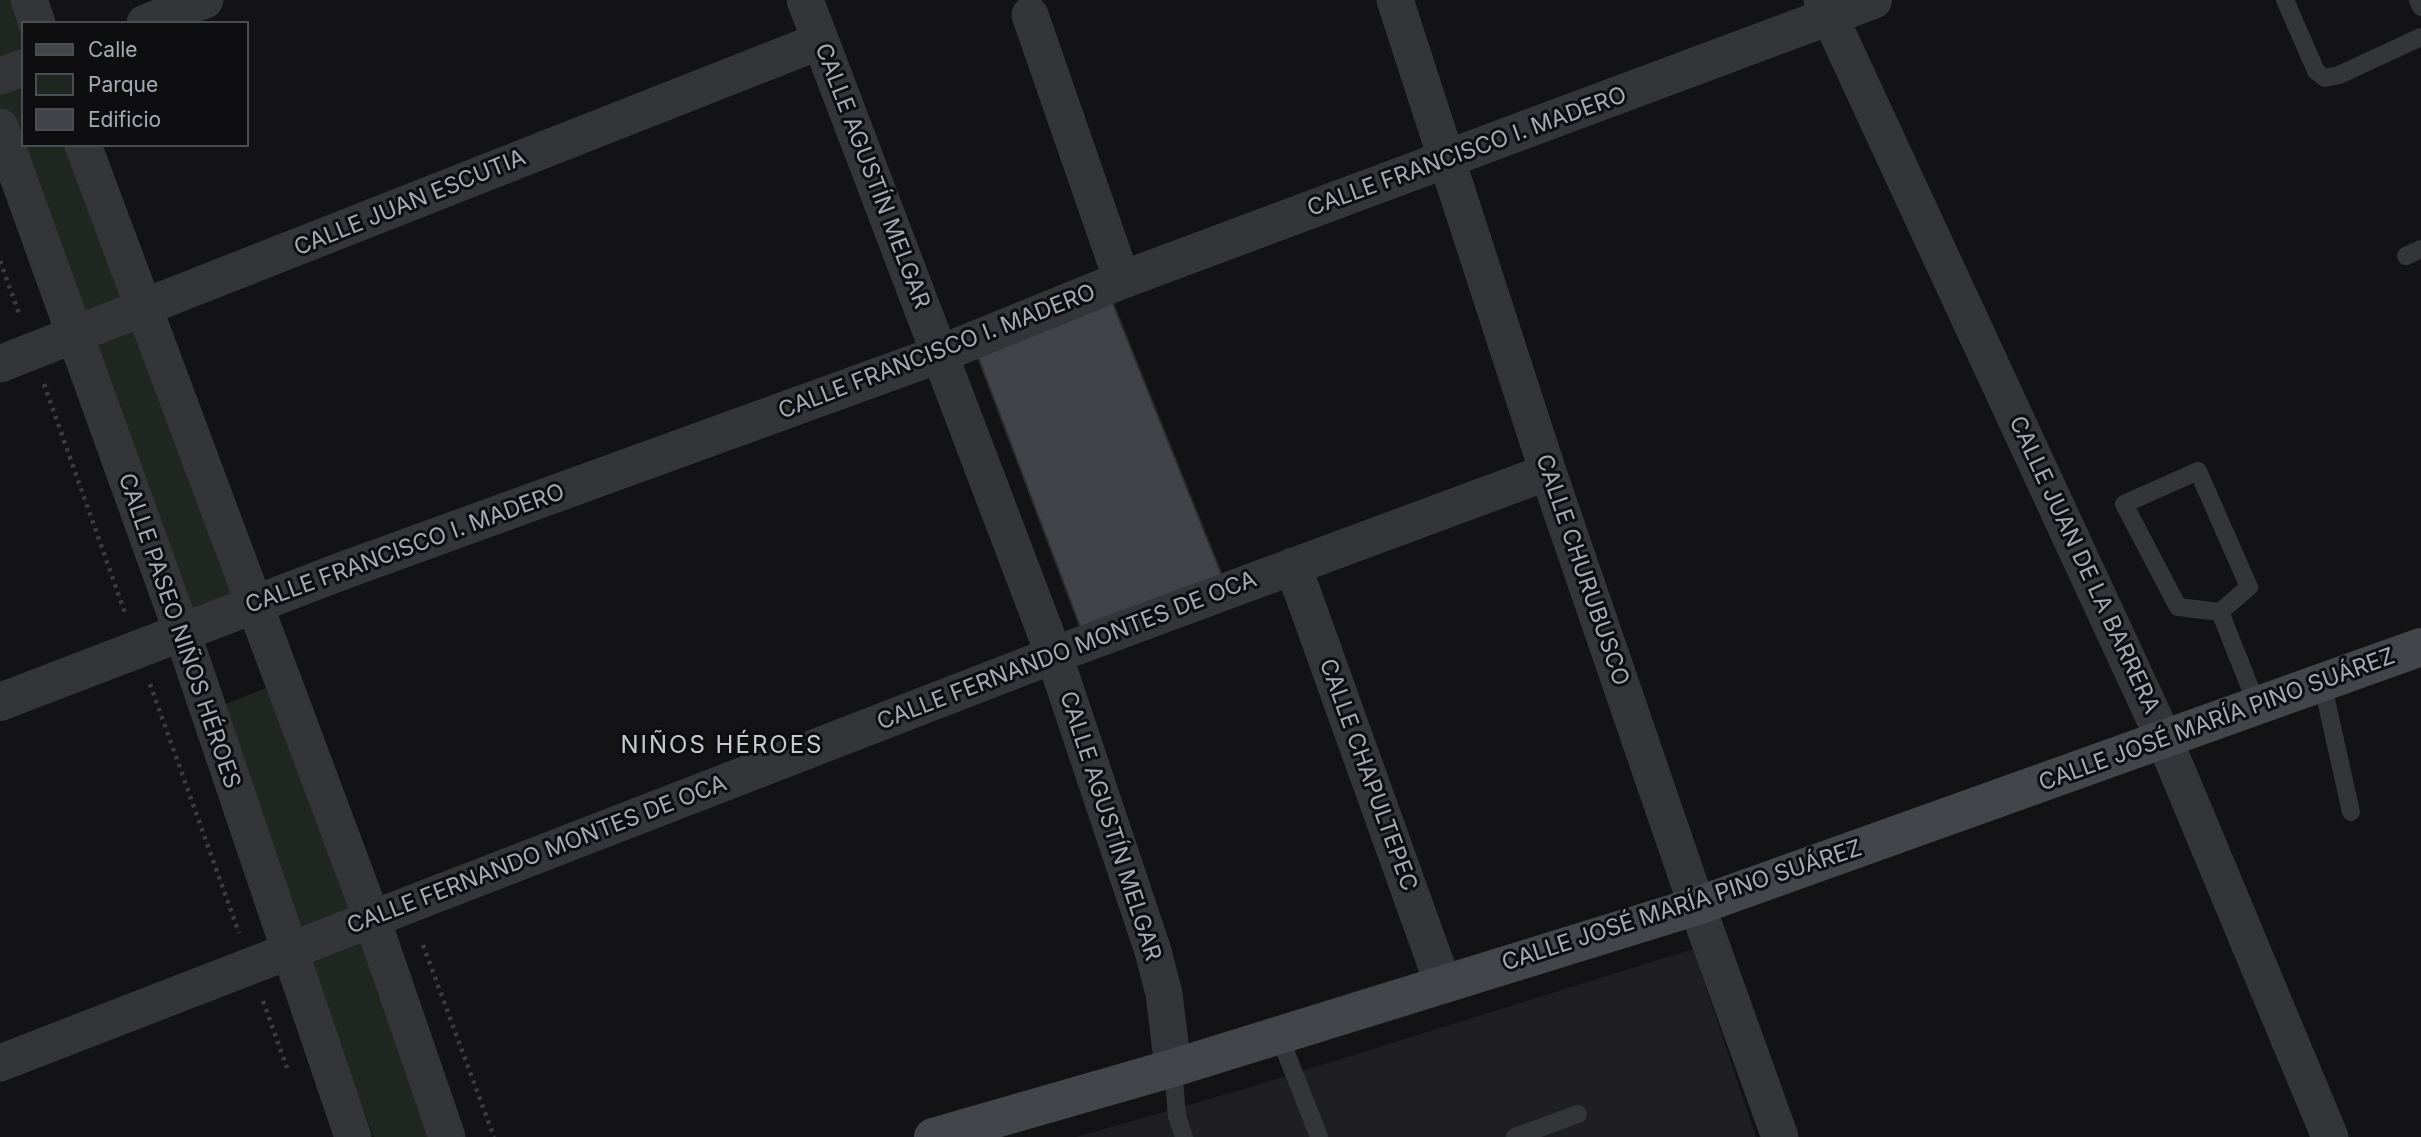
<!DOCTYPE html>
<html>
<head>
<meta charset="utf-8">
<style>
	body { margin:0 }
	#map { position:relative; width:2421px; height:1137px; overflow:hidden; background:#131315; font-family:Inter,sans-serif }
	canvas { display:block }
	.legend { position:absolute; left:21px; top:21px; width:228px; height:126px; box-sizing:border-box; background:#0e0e10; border:2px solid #4a4d52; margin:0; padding:9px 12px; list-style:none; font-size:21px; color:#a5abb4 }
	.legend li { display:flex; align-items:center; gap:14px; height:35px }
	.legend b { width:35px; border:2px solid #4a4d52 }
</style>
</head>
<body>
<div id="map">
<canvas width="2421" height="1137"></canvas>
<ul class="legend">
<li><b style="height:9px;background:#424549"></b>Calle</li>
<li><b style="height:19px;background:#202720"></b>Parque</li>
<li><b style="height:19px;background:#424348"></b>Edificio</li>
</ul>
</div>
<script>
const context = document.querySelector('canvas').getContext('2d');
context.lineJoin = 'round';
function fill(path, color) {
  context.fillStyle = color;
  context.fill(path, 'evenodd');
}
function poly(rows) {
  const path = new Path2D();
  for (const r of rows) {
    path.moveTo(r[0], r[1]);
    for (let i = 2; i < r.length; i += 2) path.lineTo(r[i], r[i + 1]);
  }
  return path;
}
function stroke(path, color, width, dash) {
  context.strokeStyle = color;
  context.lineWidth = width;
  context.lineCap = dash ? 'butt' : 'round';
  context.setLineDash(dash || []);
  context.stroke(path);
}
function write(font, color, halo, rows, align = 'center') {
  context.font = font + ' Inter,sans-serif';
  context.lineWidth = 6;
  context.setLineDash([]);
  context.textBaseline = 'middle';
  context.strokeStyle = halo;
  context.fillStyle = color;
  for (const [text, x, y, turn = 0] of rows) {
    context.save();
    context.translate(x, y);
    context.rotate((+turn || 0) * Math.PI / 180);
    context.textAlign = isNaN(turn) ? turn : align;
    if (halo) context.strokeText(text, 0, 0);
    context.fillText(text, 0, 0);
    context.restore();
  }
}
fill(poly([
	[1693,949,1756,1137,1076,1137,1248,1088]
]), '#1f1f21');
fill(poly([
	[0,0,29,0,23,23,23,145,83,145,253,604,182,632,0,127],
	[266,688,267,690,453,1137,374,1137,211,710]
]), '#202720');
const building = poly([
	[1108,291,1223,578,1081,629,973,344,1108,291]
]);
fill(building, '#424348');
stroke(building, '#2d2d30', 2);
stroke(poly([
	[0,261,20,316],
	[44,384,125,613],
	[150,684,239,933],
	[423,945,494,1137],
	[263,1001,287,1068]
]), '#3a3c40', 4.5, [3.5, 5]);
stroke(poly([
	[2285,0,2316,71,2325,78,2339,75,2421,37],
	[2418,0,2421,7],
	[2406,256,2421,249],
	[2198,471,2249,587,2220,612,2178,607,2124,504,2198,471],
	[2220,612,2257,705],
	[2322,682,2351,812],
	[1279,1035,1319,1137],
	[1173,1068,1177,1116,1184,1137],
	[1515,1137,1578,1114]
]), '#343539', 18);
stroke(poly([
	[29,0,37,23],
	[805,0,1054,655,1153,951,1164,994,1173,1068],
	[1395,0,1548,472,1697,906,1780,1137],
	[1822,0,2164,739,2330,1137],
	[1030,15,1122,280],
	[145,23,205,0],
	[0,76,23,68],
	[0,127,182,632,353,1137],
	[83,145,372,919,447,1137],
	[0,364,820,41],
	[1293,566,1443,984],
	[0,1063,1054,655,1548,472]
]), '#343539', 37);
stroke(poly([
	[0,702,342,571,940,354,1122,280,1873,0]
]), '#343539', 38);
stroke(poly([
	[933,1137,1173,1068,1697,906,2421,647]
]), '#424549', 38);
write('23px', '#a5abb4', '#0e0e10', [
	["CALLE FRANCISCO I. MADERO",1467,152,-20],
	["CALLE AGUSTÍN MELGAR",872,176,69],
	["CALLE JUAN ESCUTIA",410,203,-22],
	["CALLE FRANCISCO I. MADERO",937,352,-21],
	["CALLE FRANCISCO I. MADERO",405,549,-20],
	["CALLE JUAN DE LA BARRERA",2084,565,65],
	["CALLE CHURUBUSCO",1582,570,71],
	["CALLE PASEO NIÑOS HÉROES",179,631,71],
	["CALLE FERNANDO MONTES DE OCA",1067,651,-21],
	["CALLE JOSÉ MARÍA PINO SUÁREZ",2217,720,-20],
	["CALLE CHAPULTEPEC",1368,775,70],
	["CALLE AGUSTÍN MELGAR",1110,826,72],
	["CALLE FERNANDO MONTES DE OCA",537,855,-21],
	["CALLE JOSÉ MARÍA PINO SUÁREZ",1682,906,-18]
]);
context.letterSpacing = '2px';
write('24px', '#c6cad0', '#0e0e10', [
	["NIÑOS HÉROES",722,746]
]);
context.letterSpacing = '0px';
</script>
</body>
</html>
